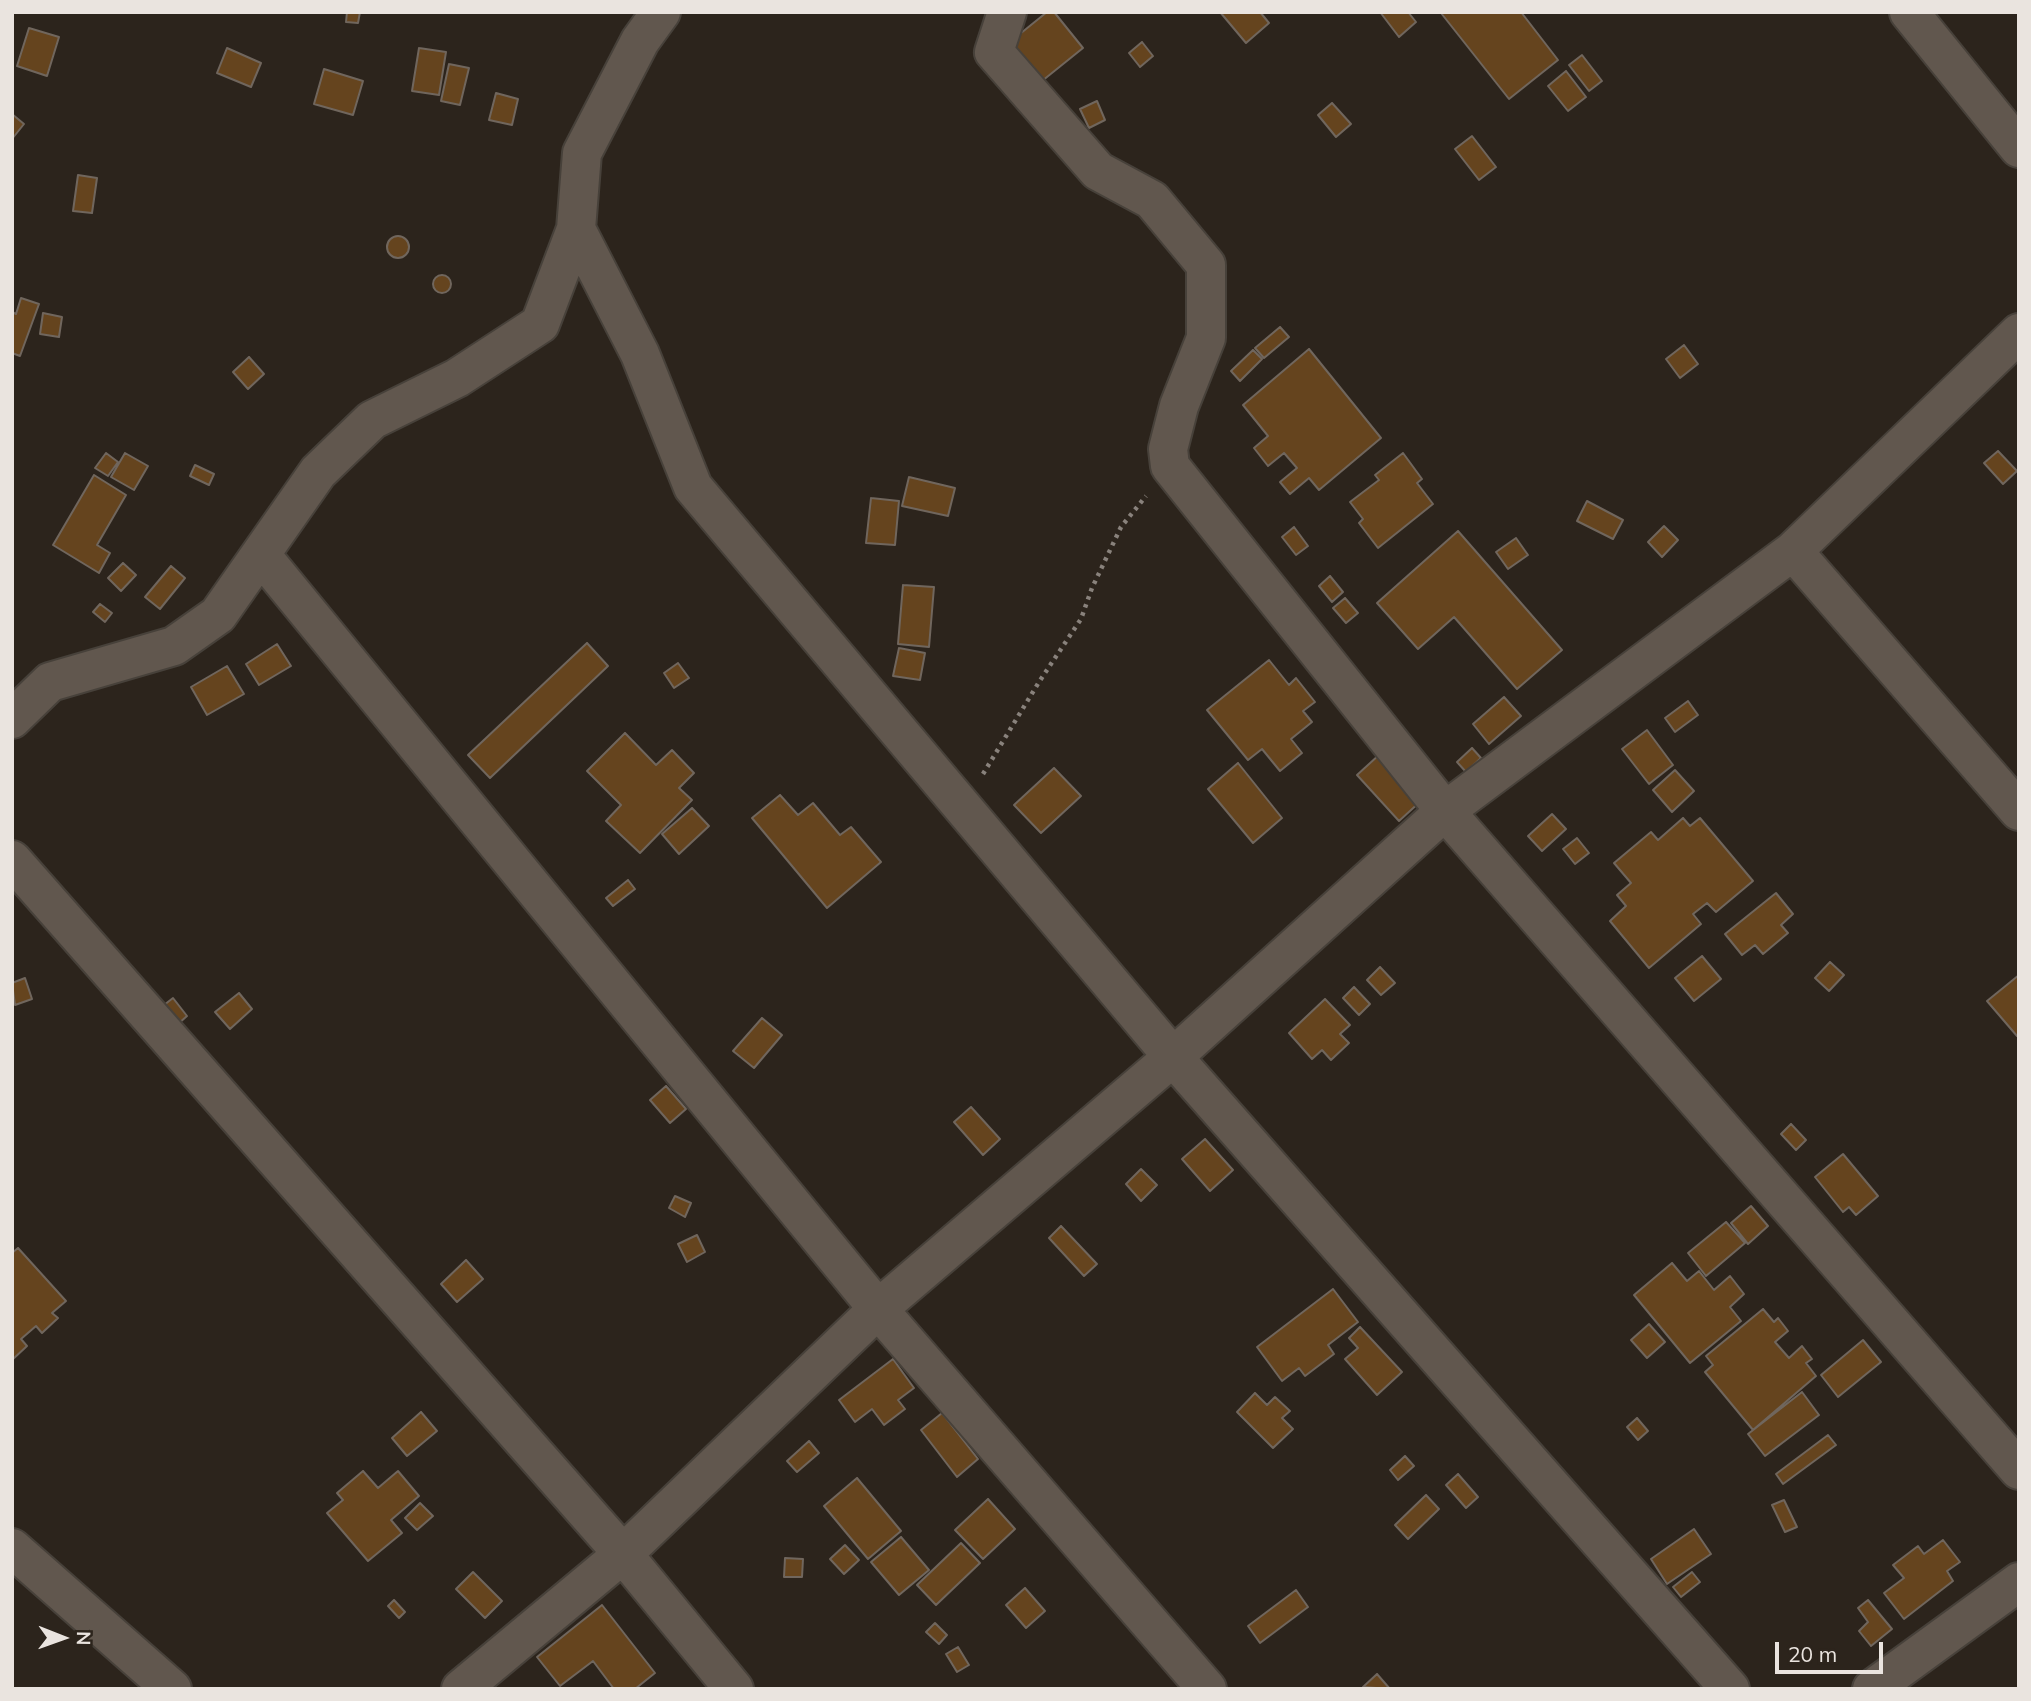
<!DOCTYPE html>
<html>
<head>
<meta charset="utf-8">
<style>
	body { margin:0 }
	#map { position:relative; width:2031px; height:1701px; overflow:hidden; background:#2c241c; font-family:Mulish,sans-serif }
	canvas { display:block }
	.frame { position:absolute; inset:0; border:14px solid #eae4df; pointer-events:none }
	.north { position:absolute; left:28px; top:1603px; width:70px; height:70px; -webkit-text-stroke:5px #2c241c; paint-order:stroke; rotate:91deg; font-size:19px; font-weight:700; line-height:28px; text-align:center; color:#eae4df }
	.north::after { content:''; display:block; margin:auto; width:24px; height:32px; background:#eae4df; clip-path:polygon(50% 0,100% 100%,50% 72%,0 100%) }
	.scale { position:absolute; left:1775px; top:1642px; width:108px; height:32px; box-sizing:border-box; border:4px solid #eae4df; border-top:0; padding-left:9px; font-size:21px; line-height:24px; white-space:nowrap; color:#eae4df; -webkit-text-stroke:5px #2c241c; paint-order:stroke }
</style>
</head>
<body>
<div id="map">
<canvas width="2031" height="1701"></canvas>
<div class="frame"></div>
<div class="north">N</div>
<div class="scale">20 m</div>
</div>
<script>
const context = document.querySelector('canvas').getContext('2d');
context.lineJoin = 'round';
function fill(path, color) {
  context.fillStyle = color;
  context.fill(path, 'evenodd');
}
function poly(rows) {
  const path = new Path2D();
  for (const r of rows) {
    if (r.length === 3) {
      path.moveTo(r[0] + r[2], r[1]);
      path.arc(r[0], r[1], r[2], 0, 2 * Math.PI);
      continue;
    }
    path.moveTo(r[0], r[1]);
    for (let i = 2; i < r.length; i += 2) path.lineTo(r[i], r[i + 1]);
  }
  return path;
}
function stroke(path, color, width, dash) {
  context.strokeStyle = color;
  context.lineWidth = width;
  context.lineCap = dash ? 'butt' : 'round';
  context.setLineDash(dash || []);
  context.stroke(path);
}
const building = poly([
	[347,12,360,12,358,23,346,22,347,12],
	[1047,12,1054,12,1083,48,1037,85,1005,46,1047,12],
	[1220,12,1260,12,1269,23,1246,43,1220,12],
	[1380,12,1408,12,1416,22,1399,37,1380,12],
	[1521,12,1558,60,1509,99,1441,13,1521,12],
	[29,28,59,37,47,76,17,66,29,28],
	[1142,42,1153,56,1140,67,1129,53,1142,42],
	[227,48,261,63,251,87,217,73,227,48],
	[419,48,446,52,439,95,412,91,419,48],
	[1582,55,1602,81,1589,91,1569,65,1582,55],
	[449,64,469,68,460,105,441,101,449,64],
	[324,69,363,81,353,115,314,104,324,69],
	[1566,71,1586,97,1568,111,1548,86,1566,71],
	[496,93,518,99,512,125,489,120,496,93],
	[1097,101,1105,120,1089,128,1080,109,1097,101],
	[1332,103,1351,124,1336,137,1318,115,1332,103],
	[12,114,24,124,12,139,12,114],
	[1472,136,1496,167,1479,180,1455,149,1472,136],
	[78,175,97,178,92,213,73,211,78,175],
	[398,247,11],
	[442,284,9],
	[21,298,39,304,20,356,12,353,12,312,16,314,21,298],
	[43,313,62,317,59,337,40,334,43,313],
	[1280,327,1289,337,1264,358,1255,348,1280,327],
	[1684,345,1698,364,1680,378,1666,359,1684,345],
	[1309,349,1381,438,1319,490,1309,478,1290,494,1280,482,1297,468,1284,453,1268,466,1254,448,1268,436,1243,405,1309,349],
	[1253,350,1262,359,1240,381,1231,371,1253,350],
	[249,357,264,374,248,389,233,372,249,357],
	[1998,451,2017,471,2003,484,1984,463,1998,451],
	[106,453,118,462,108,476,95,468,106,453],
	[125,453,148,466,134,490,111,477,125,453],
	[1403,453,1422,479,1417,483,1433,504,1378,548,1359,523,1363,519,1350,502,1379,480,1375,475,1403,453],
	[195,465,214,474,209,485,190,476,195,465],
	[94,475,126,495,97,545,110,553,99,573,53,545,94,475],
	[909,477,955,488,948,516,902,506,909,477],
	[871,498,899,501,895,545,866,543,871,498],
	[1587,501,1623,520,1613,539,1577,521,1587,501],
	[1664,526,1678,540,1662,557,1648,542,1664,526],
	[1294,527,1308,546,1296,555,1282,537,1294,527],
	[1458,531,1562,650,1517,689,1454,617,1418,649,1377,603,1458,531],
	[1516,538,1528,555,1508,569,1496,552,1516,538],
	[123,563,136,575,121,591,108,578,123,563],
	[171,566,185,578,160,609,145,597,171,566],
	[1330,576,1343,592,1332,602,1319,586,1330,576],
	[903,585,934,587,929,647,898,644,903,585],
	[1345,598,1358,613,1346,623,1333,608,1345,598],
	[100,604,112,613,105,622,93,612,100,604],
	[587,643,608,666,490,778,468,755,587,643],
	[277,644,291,666,259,685,246,664,277,644],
	[899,648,925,653,920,680,893,676,899,648],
	[1269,660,1289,685,1296,678,1315,702,1303,711,1312,722,1291,739,1302,753,1280,771,1262,749,1248,760,1207,710,1269,660],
	[678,663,689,678,674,688,664,673,678,663],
	[227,666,244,694,207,715,191,687,227,666],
	[1504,697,1521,716,1489,744,1473,724,1504,697],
	[1688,701,1698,715,1675,732,1665,718,1688,701],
	[1647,730,1673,765,1649,784,1622,749,1647,730],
	[625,733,656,765,672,750,694,773,679,788,692,800,640,853,606,821,621,805,587,771,625,733],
	[1472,748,1481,758,1466,772,1457,762,1472,748],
	[1380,754,1422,800,1399,821,1357,775,1380,754],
	[1238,763,1282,818,1253,843,1208,789,1238,763],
	[1054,768,1081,796,1041,833,1014,805,1054,768],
	[1675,770,1694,791,1672,812,1653,790,1675,770],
	[780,795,798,815,813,803,840,835,851,827,881,862,827,908,752,818,780,795],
	[692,808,709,826,679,854,662,834,692,808],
	[1552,814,1566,829,1542,851,1528,836,1552,814],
	[1683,818,1690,826,1700,818,1753,881,1716,912,1707,903,1693,914,1701,924,1649,968,1610,921,1626,906,1617,895,1631,883,1614,863,1651,832,1658,840,1683,818],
	[1577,838,1589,853,1575,864,1563,849,1577,838],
	[628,880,635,889,613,906,606,898,628,880],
	[1776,893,1793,914,1781,925,1788,933,1763,954,1755,945,1742,955,1725,934,1776,893],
	[1702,956,1721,979,1694,1001,1675,978,1702,956],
	[1830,962,1844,975,1829,991,1815,978,1830,962],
	[1380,967,1395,983,1381,995,1367,980,1380,967],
	[2019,975,2019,1035,2017,1036,1987,1001,2019,975],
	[25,978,32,999,15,1005,12,983,25,978],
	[1354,987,1370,1004,1359,1015,1343,998,1354,987],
	[239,993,252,1009,230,1029,215,1012,239,993],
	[173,998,187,1016,178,1024,164,1005,173,998],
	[1325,999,1350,1025,1340,1034,1349,1043,1331,1060,1322,1050,1312,1059,1289,1033,1325,999],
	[762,1018,782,1035,754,1068,733,1051,762,1018],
	[666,1086,686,1109,670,1123,650,1100,666,1086],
	[971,1107,1000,1139,983,1155,954,1122,971,1107],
	[1791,1124,1806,1140,1796,1150,1781,1134,1791,1124],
	[1205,1139,1233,1170,1210,1191,1182,1159,1205,1139],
	[1843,1154,1878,1196,1856,1215,1849,1207,1843,1212,1815,1177,1843,1154],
	[1141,1169,1157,1185,1141,1201,1126,1184,1141,1169],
	[675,1196,691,1203,685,1217,669,1208,675,1196],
	[1751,1206,1768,1226,1748,1244,1731,1223,1751,1206],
	[1726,1222,1745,1243,1706,1276,1688,1253,1726,1222],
	[1061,1226,1097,1264,1084,1276,1049,1238,1061,1226],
	[697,1235,705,1252,687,1262,678,1244,697,1235],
	[18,1248,66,1301,52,1313,58,1318,42,1333,36,1326,21,1339,27,1346,12,1360,12,1253,18,1248],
	[466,1260,483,1279,457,1302,441,1284,466,1260],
	[1672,1263,1687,1281,1699,1271,1714,1290,1730,1276,1744,1294,1730,1307,1741,1321,1690,1363,1634,1295,1672,1263],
	[1333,1289,1358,1322,1328,1345,1334,1354,1305,1376,1299,1368,1282,1381,1257,1347,1333,1289],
	[1763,1309,1774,1322,1778,1318,1788,1331,1775,1342,1789,1358,1802,1346,1812,1359,1806,1363,1816,1376,1753,1430,1705,1372,1713,1365,1706,1356,1763,1309],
	[1649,1324,1665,1342,1647,1358,1631,1340,1649,1324],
	[1360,1327,1402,1372,1377,1395,1345,1359,1358,1348,1349,1338,1360,1327],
	[1863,1340,1881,1362,1838,1397,1821,1375,1863,1340],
	[893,1359,914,1388,898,1400,905,1409,884,1425,872,1409,855,1422,839,1400,893,1359],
	[1802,1392,1819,1415,1765,1456,1748,1434,1802,1392],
	[1255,1393,1267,1405,1275,1397,1290,1411,1282,1418,1293,1429,1273,1448,1237,1412,1255,1393],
	[421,1412,437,1431,407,1456,392,1438,421,1412],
	[942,1413,978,1459,957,1477,921,1430,942,1413],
	[1637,1418,1648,1431,1638,1440,1627,1427,1637,1418],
	[1828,1435,1836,1445,1783,1484,1776,1474,1828,1435],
	[809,1441,819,1453,797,1472,787,1461,809,1441],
	[1405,1456,1414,1466,1398,1480,1390,1470,1405,1456],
	[363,1471,378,1488,398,1471,419,1496,391,1520,402,1533,368,1561,327,1513,343,1500,337,1493,363,1471],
	[1458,1474,1478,1497,1466,1508,1446,1485,1458,1474],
	[857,1478,901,1531,868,1559,824,1506,857,1478],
	[1426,1495,1439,1509,1408,1539,1395,1525,1426,1495],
	[988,1499,1015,1529,983,1559,955,1530,988,1499],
	[1784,1500,1797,1527,1785,1532,1772,1505,1784,1500],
	[420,1503,433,1516,417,1530,405,1518,420,1503],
	[1694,1529,1711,1554,1667,1584,1651,1559,1694,1529],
	[901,1537,929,1570,899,1595,871,1562,901,1537],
	[1943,1540,1960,1562,1947,1571,1953,1581,1904,1619,1884,1593,1904,1578,1893,1565,1918,1546,1924,1554,1943,1540],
	[961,1543,980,1563,936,1605,917,1585,961,1543],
	[845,1545,859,1560,844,1574,830,1559,845,1545],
	[785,1558,803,1559,802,1577,784,1577,785,1558],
	[473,1572,502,1601,485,1618,456,1589,473,1572],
	[1692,1572,1700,1582,1681,1597,1673,1587,1692,1572],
	[1025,1588,1045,1611,1026,1628,1006,1605,1025,1588],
	[1296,1590,1308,1607,1260,1643,1248,1626,1296,1590],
	[394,1600,405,1612,399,1618,388,1606,394,1600],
	[1868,1600,1892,1629,1871,1646,1859,1631,1868,1622,1858,1608,1868,1600],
	[602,1605,655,1673,635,1689,614,1689,593,1661,560,1686,537,1657,602,1605],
	[935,1623,947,1635,939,1644,926,1632,935,1623],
	[958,1647,969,1665,957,1672,946,1654,958,1647],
	[1377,1674,1390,1689,1363,1687,1377,1674]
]);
fill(building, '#65441e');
stroke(building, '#70665d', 2);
const minor = poly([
	[1007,12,994,52,1098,171,1152,200,1206,265,1206,338,1179,406,1168,449,1170,466,1445,811,2019,1470],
	[1909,12,2019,148],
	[576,229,640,354,693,487,1173,1057,1730,1689],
	[1793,551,2019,811],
	[261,555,878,1309,1207,1689],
	[12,719,50,682,174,646,218,615,318,472,372,420,457,378,540,324,576,229,582,153,640,41,661,12],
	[12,860,623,1554,734,1689],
	[12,1548,172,1689],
	[461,1689,623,1554,878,1309,1173,1057,1445,811,1793,551,2019,333],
	[1872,1689,2019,1582]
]);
stroke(minor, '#47413a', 42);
stroke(poly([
	[983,774,1039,682,1081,619,1092,588,1121,527,1146,496]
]), '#89827c', 4.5, [3.5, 5]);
stroke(minor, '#61574e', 38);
</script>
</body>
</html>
